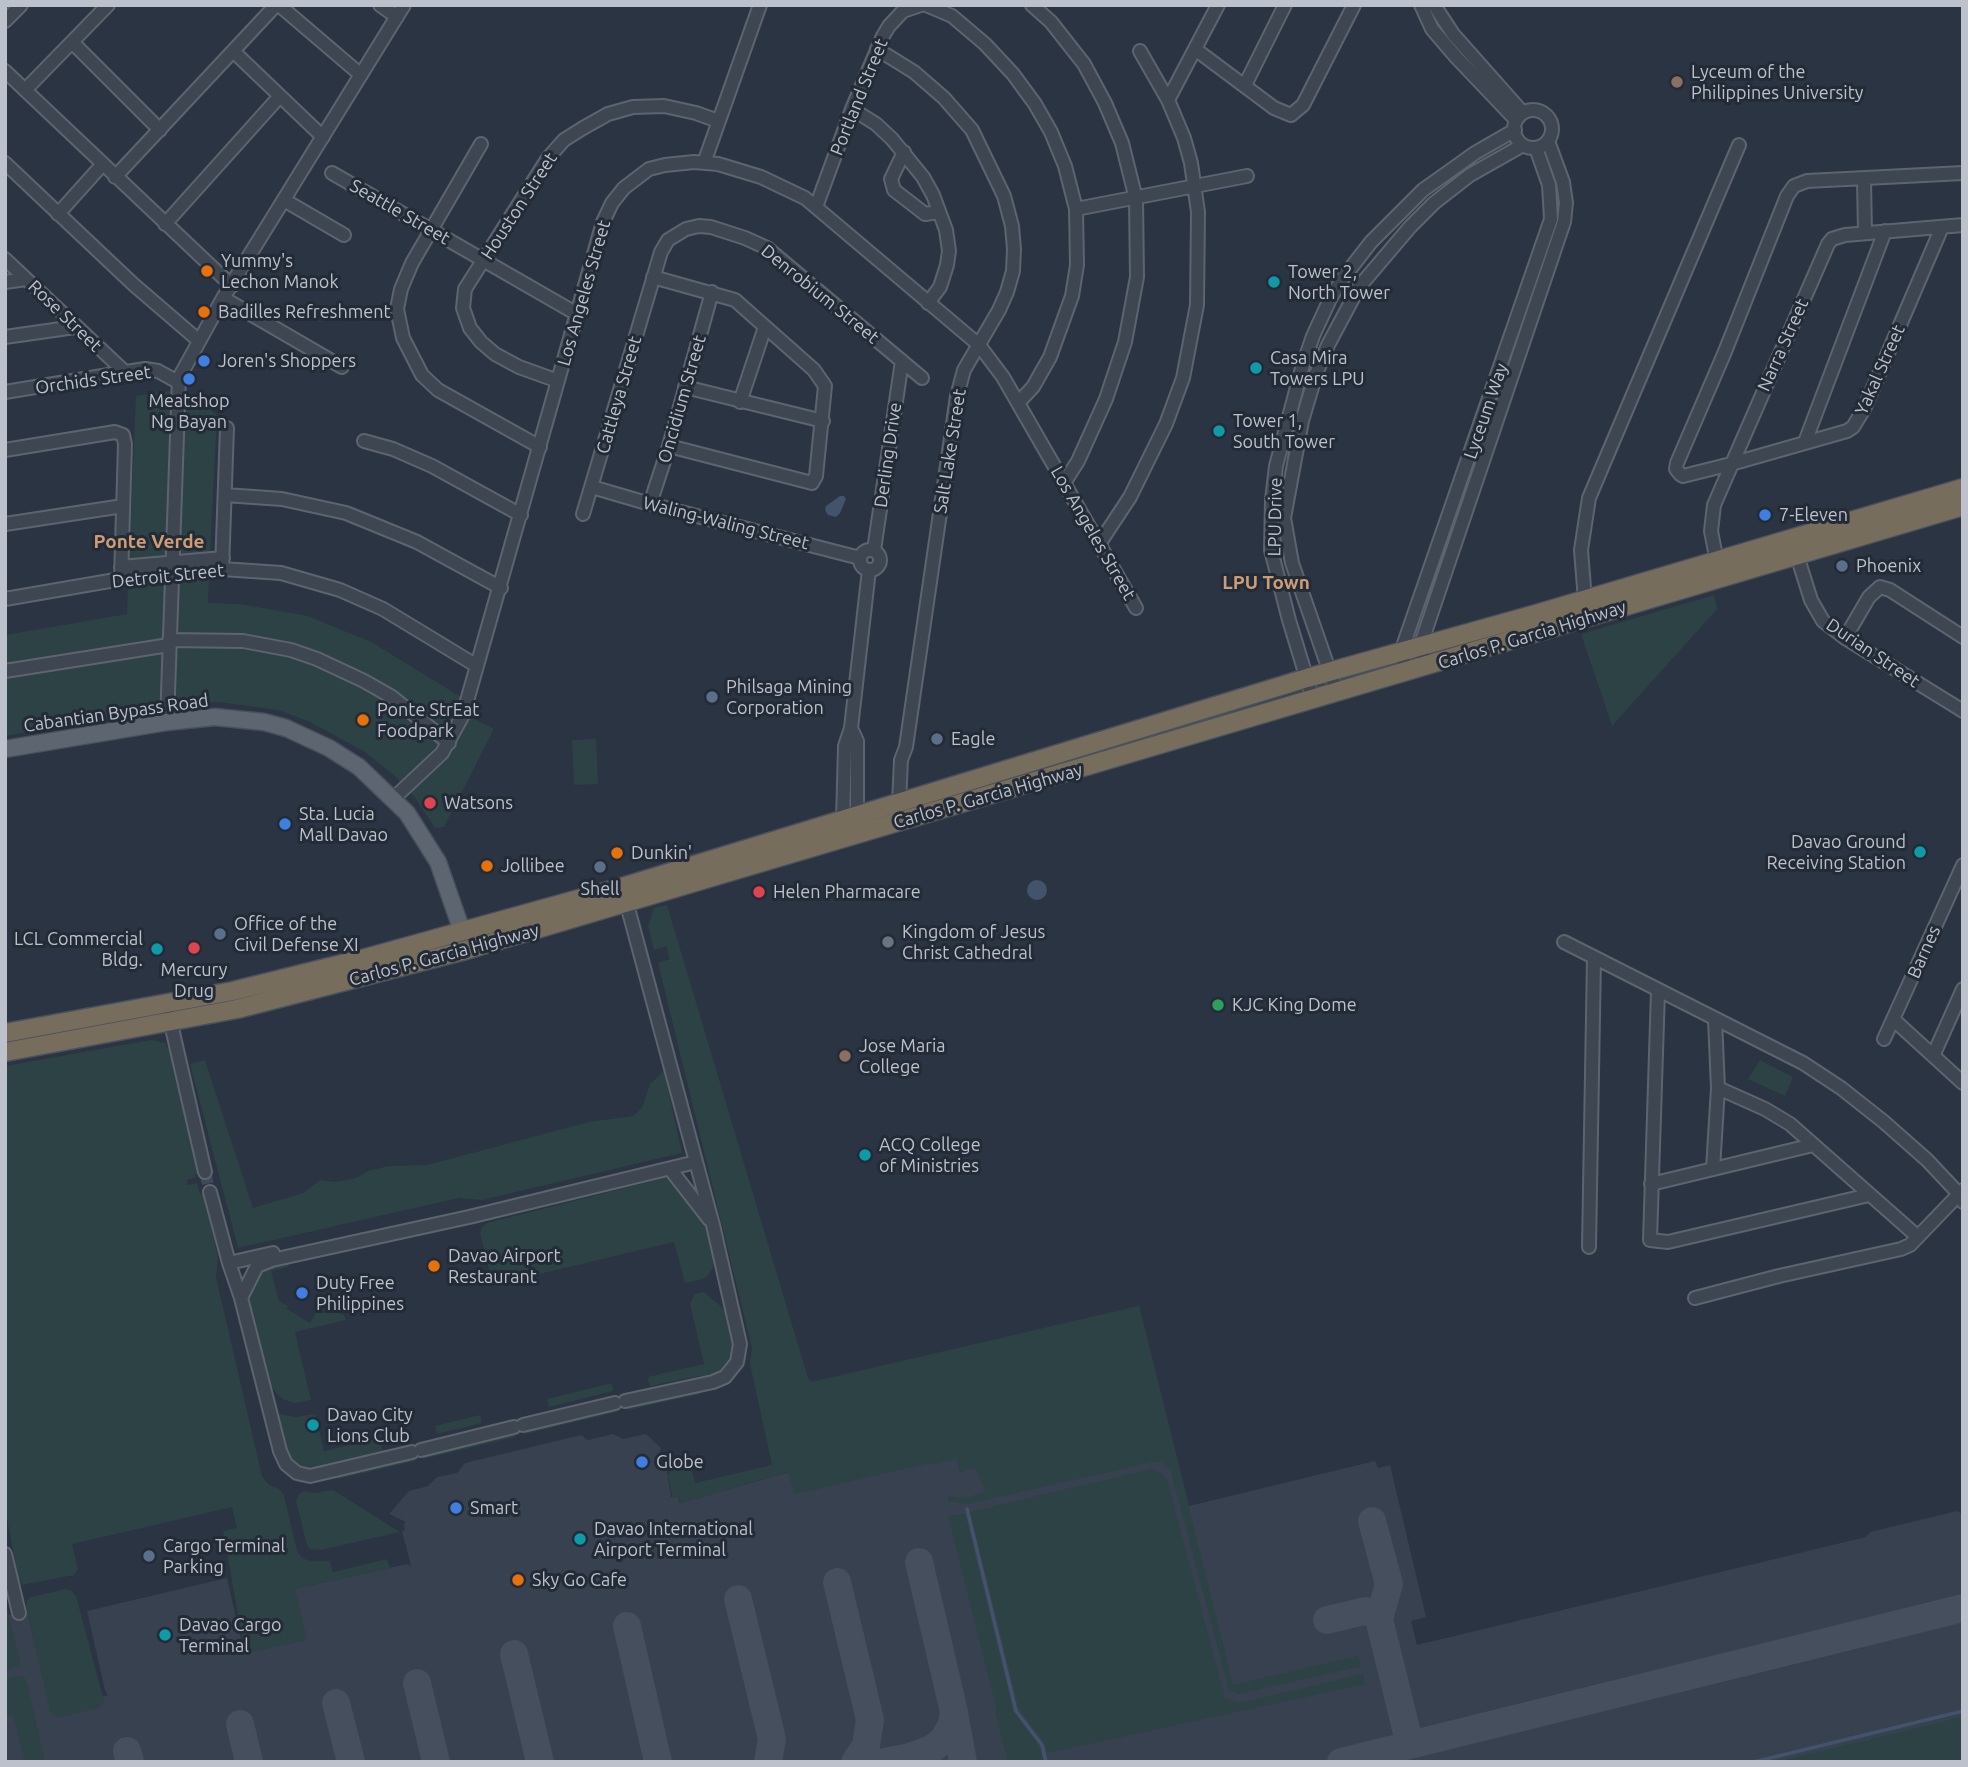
<!DOCTYPE html>
<html>
<head>
<meta charset="utf-8">
<style>
	body { margin:0 }
	#map { position:relative; width:1968px; height:1767px; overflow:hidden; background:#2a3442; font-family:Ubuntu,sans-serif }
	canvas { display:block }
	.frame { position:absolute; inset:0; border:7px solid #bcc1cb; pointer-events:none }
</style>
</head>
<body>
<div id="map">
<canvas width="1968" height="1767"></canvas>
<div class="frame"></div>
</div>
<script>
const context = document.querySelector('canvas').getContext('2d');
context.lineJoin = 'round';
function fill(path, color) {
  context.fillStyle = color;
  context.fill(path, 'evenodd');
}
function poly(rows) {
  const path = new Path2D();
  for (const r of rows) {
    if (r.length === 3) {
      path.moveTo(r[0] + r[2], r[1]);
      path.arc(r[0], r[1], r[2], 0, 2 * Math.PI);
      continue;
    }
    path.moveTo(r[0], r[1]);
    for (let i = 2; i < r.length; i += 2) path.lineTo(r[i], r[i + 1]);
  }
  return path;
}
function stroke(path, color, width, dash) {
  context.strokeStyle = color;
  context.lineWidth = width;
  context.lineCap = dash ? 'butt' : 'round';
  context.setLineDash(dash || []);
  context.stroke(path);
}
function write(font, color, halo, rows, align = 'center') {
  context.font = font + ' Ubuntu,sans-serif';
  context.lineWidth = 6;
  context.setLineDash([]);
  context.textBaseline = 'middle';
  context.strokeStyle = halo;
  context.fillStyle = color;
  for (const [text, x, y, turn = 0] of rows) {
    context.save();
    context.translate(x, y);
    context.rotate((+turn || 0) * Math.PI / 180);
    context.textAlign = isNaN(turn) ? turn : align;
    if (halo) context.strokeText(text, 0, 0);
    context.fillText(text, 0, 0);
    context.restore();
  }
}
fill(poly([
	[1139,1306,1189,1506,1375,1461,1378,1468,1390,1465,1426,1617,1411,1621,1417,1645,1866,1537,1870,1532,1957,1511,1963,1515,1963,1762,5,1762,5,1602,9,1615,27,1611,51,1711,108,1695,105,1690,87,1611,227,1578,244,1653,306,1640,294,1589,407,1564,411,1566,402,1531,405,1530,404,1524,406,1522,389,1514,409,1491,428,1486,437,1477,457,1473,465,1463,581,1435,588,1440,613,1434,623,1439,646,1434,661,1448,656,1462,665,1460,671,1497,678,1496,680,1503,789,1472,812,1382]
]), '#38414f');
fill(poly([
	[169,391,190,394,217,415,210,555,180,557,179,580,209,577,208,603,240,604,308,616,371,642,461,697,476,703,472,718,494,729,444,827,435,828,416,799,395,776,365,752,310,722,278,710,218,702,188,704,5,736,5,635,127,614,128,585,162,582,163,558,129,560,136,396],
	[1714,595,1717,609,1612,726,1581,634],
	[596,739,598,784,574,785,572,740],
	[667,905,808,1378,812,1382,1139,1306,1233,1685,1358,1656,1361,1666,1239,1694,1229,1690,1171,1471,1161,1462,1153,1462,968,1504,948,1501,948,1496,964,1498,986,1492,975,1467,960,1473,956,1459,932,1465,930,1463,795,1494,788,1472,681,1503,678,1496,672,1497,668,1475,673,1465,679,1463,680,1466,690,1464,695,1483,772,1465,750,1364,752,1348,658,963,670,959,666,946,654,950,648,926,654,908],
	[151,1040,165,1043,171,1054,198,1174,195,1174,196,1177,187,1180,188,1185,197,1183,200,1194,203,1194,218,1256,216,1277,262,1476,269,1485,279,1489,284,1495,297,1551,301,1557,309,1561,330,1561,333,1572,387,1559,390,1568,295,1589,307,1640,245,1653,223,1531,237,1528,232,1507,72,1544,78,1569,74,1575,22,1585,18,1576,5,1509,5,1066],
	[205,1060,253,1208,303,1193,320,1180,336,1182,356,1178,368,1171,388,1166,427,1165,589,1122,633,1116,642,1108,650,1084,664,1071,682,1153,482,1200,459,1198,238,1248,190,1064],
	[1760,1060,1793,1077,1785,1096,1748,1079],
	[669,1177,705,1221,713,1261,713,1268,706,1278,685,1283,674,1242,493,1285,480,1233,482,1227,487,1223],
	[291,1259,288,1267,271,1271,279,1301,288,1306,287,1309,310,1323,316,1313,338,1313,344,1315,346,1320,295,1332,311,1400,295,1403,282,1399,270,1385,249,1298,249,1291,259,1270],
	[704,1292,724,1309,734,1347,728,1364,720,1373,709,1376,699,1376,650,1386,647,1377,704,1364,690,1304,695,1294],
	[612,1383,613,1391,549,1407,547,1399],
	[699,1390,700,1394,628,1410,627,1405],
	[616,1407,617,1412,525,1434,524,1428],
	[276,1413,295,1417,315,1414,324,1451,380,1438,383,1453,315,1469,303,1467,289,1457],
	[480,1415,482,1423,437,1434,435,1426],
	[514,1432,515,1437,423,1459,422,1453],
	[414,1456,415,1461,338,1479,337,1474],
	[1151,1469,1163,1474,1167,1480,1225,1698,1240,1703,1363,1674,1365,1684,1048,1753,1045,1744,1019,1708,970,1512],
	[333,1490,400,1532,321,1550,310,1549,307,1545,296,1501,299,1494,304,1491,315,1493],
	[965,1514,1013,1711,1039,1746,1043,1762,1008,1762,995,1711,997,1710,948,1516],
	[65,1589,71,1590,76,1596,104,1701,99,1708,61,1717,54,1716,50,1711,26,1606,27,1600,31,1597],
	[5,1602,20,1660,18,1666,5,1671],
	[19,1676,25,1678,27,1683,45,1762,25,1762,13,1715,5,1716,5,1680],
	[1963,1717,1963,1762,1777,1762]
]), '#2d4244');
fill(poly([
	[840,496,844,496,846,499,840,513,836,517,828,515,825,510,826,506],
	[1037,890,10]
]), '#43536b');
stroke(poly([
	[967,1509,1016,1711,1042,1745,1046,1762],
	[1754,1762,1963,1711]
]), '#43536b', 3.5);
stroke(poly([
	[1372,1521,1389,1584,1379,1619,1410,1745],
	[837,1582,870,1720,866,1746,855,1762],
	[738,1599,772,1739,768,1762],
	[1327,1620,1365,1611,1374,1614,1379,1619],
	[627,1626,658,1762],
	[514,1654,540,1762],
	[417,1683,436,1762],
	[336,1703,351,1762],
	[954,1713,963,1762],
	[240,1724,249,1762],
	[127,1751,130,1762],
	[910,1757,932,1749,944,1739,952,1724,954,1712,919,1562],
	[885,1762,910,1757,928,1762],
	[1341,1762,1963,1608]
]), '#464f5d', 28);
stroke(poly([
	[205,1172,210,1192]
]), '#404957', 12, [12, 6]);
const minor = poly([
	[279,5,361,75],
	[380,5,397,17],
	[926,5,952,16,985,44,1013,74,1035,104,1051,132,1065,166,1076,209,1077,265,1072,296,1050,357,1033,387,1018,403],
	[1032,5,1051,22,1084,64,1105,103,1122,143,1136,199,1137,277,1125,342,1106,399,1078,461,1064,483],
	[1421,5,1432,29,1456,57,1516,120],
	[1434,5,1453,34,1523,113],
	[5,21,21,5],
	[73,43,160,130],
	[877,49,914,72,944,98,972,130,1004,196,1012,226,1014,249,1013,271,1007,292,999,310,964,370,957,396,906,747,901,760,899,803],
	[1195,49,1274,108,1291,115,1303,105,1354,5],
	[233,51,323,137],
	[5,71,232,286],
	[1245,85,1285,5],
	[25,90,108,5],
	[1168,100,1218,5],
	[852,109,876,124,892,139,923,177,933,195,946,230,949,251,947,265,940,287,928,303],
	[1533,129,19],
	[481,144,412,263,401,289,397,309,403,338,422,375,438,390,540,447],
	[904,152,891,179,894,190,925,214,939,212],
	[5,163,133,284,198,340],
	[704,163,760,5],
	[332,173,577,314],
	[115,177,276,5],
	[1864,180,1865,233],
	[284,200,344,235],
	[816,207,852,109,883,36,889,26,903,11,921,5],
	[1076,209,1247,176],
	[58,214,102,165],
	[165,224,280,96],
	[1942,227,1864,409,1853,427,1847,431,1731,464,1683,476,1680,474,1676,469,1677,463,1724,354,1787,196,1794,186,1807,181,1963,173],
	[5,259,126,373],
	[653,277,735,300,814,370,825,386,816,476,812,483,669,446],
	[5,282,26,279],
	[223,298,342,367],
	[5,337,75,327],
	[558,381,519,367,495,354,481,342,470,328,463,308,465,289,548,158,564,140,583,128,608,114,633,107,664,106,696,113,718,121],
	[685,387,823,421],
	[5,392,145,369,158,371,178,382],
	[740,402,765,327],
	[364,441,393,449,432,466,521,515],
	[1805,442,1885,231],
	[5,450,115,432,123,435,125,444,121,579],
	[592,487,650,504,860,558],
	[225,495,282,499,346,513,417,542,501,588],
	[650,504,669,446,712,292],
	[583,514,661,252,668,240,686,229,699,226,711,227,745,238,767,248,922,378],
	[5,524,123,506],
	[1099,544,1130,497,1166,424,1183,378,1197,305,1198,212,1191,163,1184,138,1168,100,1140,51],
	[1795,549,1811,600,1823,621,1845,638,1963,711],
	[870,560,10],
	[874,550,902,361],
	[121,567,223,558],
	[1718,567,1711,531,1714,505,1828,244,1832,239,1845,235,1963,225],
	[222,569,227,428],
	[5,599,121,579,199,570,222,569,281,573,340,590,383,609,477,666],
	[1585,600,1581,550,1589,498,1739,145],
	[1845,638,1869,597,1880,587,1890,590,1963,637],
	[169,640,243,641,291,650,317,659,364,681,392,697,449,743],
	[1426,667,1420,647,1564,222,1566,203,1563,182,1548,141],
	[5,671,169,645],
	[1407,672,1401,652,1551,219,1549,185,1536,148],
	[1337,693,1292,563,1284,518,1302,421,1316,374,1328,345,1359,287,1410,227,1434,203,1470,175,1523,145],
	[1313,699,1289,620,1271,550,1272,500,1276,466,1302,368,1313,336,1331,297,1343,278,1371,242,1423,190,1475,153,1515,130],
	[167,722,179,378,223,298,404,5],
	[851,728,857,741,857,820],
	[394,798,442,753,463,715,603,222,612,203,624,188,649,169,665,165,694,162,718,164,761,177,805,198,979,345,1003,377,1136,608],
	[845,826,843,820,845,746,851,728,869,570],
	[625,897,713,1225,740,1344,737,1362,725,1377,713,1382,625,1401],
	[1564,942,1803,1063,1841,1088,1884,1122,1927,1160,1959,1194,1963,1202],
	[1658,991,1650,1240,1668,1242,1869,1195],
	[169,1015,205,1172],
	[1894,1020,1963,1083],
	[1884,1039,1963,865],
	[1933,1056,1963,989],
	[1718,1088,1765,1109,1790,1124,1918,1237],
	[1713,1169,1718,1088,1715,1019],
	[671,1170,709,1219],
	[1651,1184,1813,1145],
	[210,1192,229,1263,241,1298,280,1451,286,1464,297,1473,310,1476,412,1452],
	[1589,1247,1594,958],
	[229,1263,273,1253],
	[241,1298,257,1266,272,1260,469,1217,696,1162],
	[1695,1298,1779,1276,1901,1249,1910,1245,1963,1190],
	[523,1425,615,1403],
	[421,1450,514,1427],
	[5,1554,19,1613]
]);
const major = poly([
	[5,749,167,722,215,717,264,722,286,728,329,748,359,767,407,813,438,862,462,931]
]);
const highway = poly([
	[5,1033,233,991,362,959,622,887,1307,678,1536,614,1963,488],
	[5,1052,237,1009,466,950,1963,506]
]);
stroke(minor, '#5d646f', 16);
stroke(major, '#484f5b', 19);
stroke(highway, '#49515c', 21);
stroke(minor, '#3e4652', 12);
stroke(major, '#5d6571', 16);
stroke(highway, '#776d5c', 18);
for (const [x, y, r, color] of [
	[1677,82,7,"#8d6e63"],
	[207,271,7,"#e8710a"],
	[1274,282,7,"#0f9aa8"],
	[204,312,7,"#e8710a"],
	[204,361,7,"#3f7fe0"],
	[1256,368,7,"#0f9aa8"],
	[189,379,7,"#3f7fe0"],
	[1219,431,7,"#0f9aa8"],
	[1765,515,7,"#3f7fe0"],
	[1842,566,7,"#5c6f8a"],
	[712,697,7,"#5c6f8a"],
	[363,720,7,"#e8710a"],
	[937,739,7,"#5c6f8a"],
	[430,803,7,"#e0444e"],
	[285,824,7,"#3f7fe0"],
	[1920,852,7,"#0f9aa8"],
	[617,853,7,"#e8710a"],
	[487,866,7,"#e8710a"],
	[600,867,7,"#5c6f8a"],
	[759,892,7,"#e0444e"],
	[220,934,7,"#5c6f8a"],
	[888,942,7,"#6b7280"],
	[194,948,7,"#e0444e"],
	[157,949,7,"#0f9aa8"],
	[1218,1005,7,"#2e9e5b"],
	[845,1056,7,"#8d6e63"],
	[865,1155,7,"#0f9aa8"],
	[434,1266,7,"#e8710a"],
	[302,1293,7,"#3f7fe0"],
	[313,1425,7,"#0f9aa8"],
	[642,1462,7,"#3f7fe0"],
	[456,1508,7,"#3f7fe0"],
	[580,1539,7,"#0f9aa8"],
	[149,1556,7,"#5c6f8a"],
	[518,1580,7,"#e8710a"],
	[165,1635,7,"#0f9aa8"]
]) {
  const dot = new Path2D();
  dot.arc(x, y, r, 0, 2 * Math.PI);
  context.fillStyle = color;
  context.fill(dot);
  stroke(dot, '#232b37', 2.5);
}
write('18px', '#bcc1cb', '#232b37', [
	["Lyceum of the",1691,72],
	["Philippines University",1691,93],
	["Yummy's",221,261],
	["Lechon Manok",221,282],
	["Tower 2,",1288,272],
	["North Tower",1288,293],
	["Badilles Refreshment",218,312],
	["Casa Mira",1270,358],
	["Towers LPU",1270,379],
	["Joren's Shoppers",218,361],
	["Meatshop",189,401,"center"],
	["Ng Bayan",189,422,"center"],
	["Tower 1,",1233,421],
	["South Tower",1233,442],
	["7-Eleven",1779,515],
	["Phoenix",1856,566],
	["Philsaga Mining",726,687],
	["Corporation",726,708],
	["Ponte StrEat",377,710],
	["Foodpark",377,731],
	["Eagle",951,739],
	["Watsons",444,803],
	["Sta. Lucia",299,814],
	["Mall Davao",299,835],
	["Davao Ground",1906,842,"right"],
	["Receiving Station",1906,863,"right"],
	["Dunkin'",631,853],
	["Jollibee",501,866],
	["Shell",600,889,"center"],
	["Helen Pharmacare",773,892],
	["Office of the",234,924],
	["Civil Defense XI",234,945],
	["Kingdom of Jesus",902,932],
	["Christ Cathedral",902,953],
	["LCL Commercial",143,939,"right"],
	["Bldg.",143,960,"right"],
	["Mercury",194,970,"center"],
	["Drug",194,991,"center"],
	["KJC King Dome",1232,1005],
	["Jose Maria",859,1046],
	["College",859,1067],
	["ACQ College",879,1145],
	["of Ministries",879,1166],
	["Davao Airport",448,1256],
	["Restaurant",448,1277],
	["Duty Free",316,1283],
	["Philippines",316,1304],
	["Davao City",327,1415],
	["Lions Club",327,1436],
	["Globe",656,1462],
	["Smart",470,1508],
	["Davao International",594,1529],
	["Airport Terminal",594,1550],
	["Cargo Terminal",163,1546],
	["Parking",163,1567],
	["Sky Go Cafe",532,1580],
	["Davao Cargo",179,1625],
	["Terminal",179,1646]
], 'left');
write('18px', '#bcc1cb', '#232b37', [
	["Portland Street",859,97,-68],
	["Houston Street",519,206,-57],
	["Seattle Street",400,212,30],
	["Los Angeles Street",584,293,-74],
	["Denrobium Street",820,294,39],
	["Rose Street",65,316,44],
	["Narra Street",1783,345,-66],
	["Yakal Street",1880,370,-66],
	["Orchids Street",93,380,-8],
	["Cattleya Street",619,395,-74],
	["Oncidium Street",682,399,-74],
	["Lyceum Way",1486,411,-71],
	["Salt Lake Street",950,451,-81],
	["Derling Drive",888,455,-82],
	["LPU Drive",1275,517,-89],
	["Waling-Waling Street",726,523,14],
	["Los Angeles Street",1093,533,60],
	["Detroit Street",168,576,-6],
	["Carlos P. Garcia Highway",1532,635,-17],
	["Durian Street",1873,653,34],
	["Cabantian Bypass Road",116,713,-8],
	["Carlos P. Garcia Highway",988,796,-16],
	["Barnes",1924,952,-66],
	["Carlos P. Garcia Highway",444,955,-15]
]);
write('bold 19px', '#ce9d75', '#232b37', [
	["Ponte Verde",149,542],
	["LPU Town",1266,583]
]);
</script>
</body>
</html>
